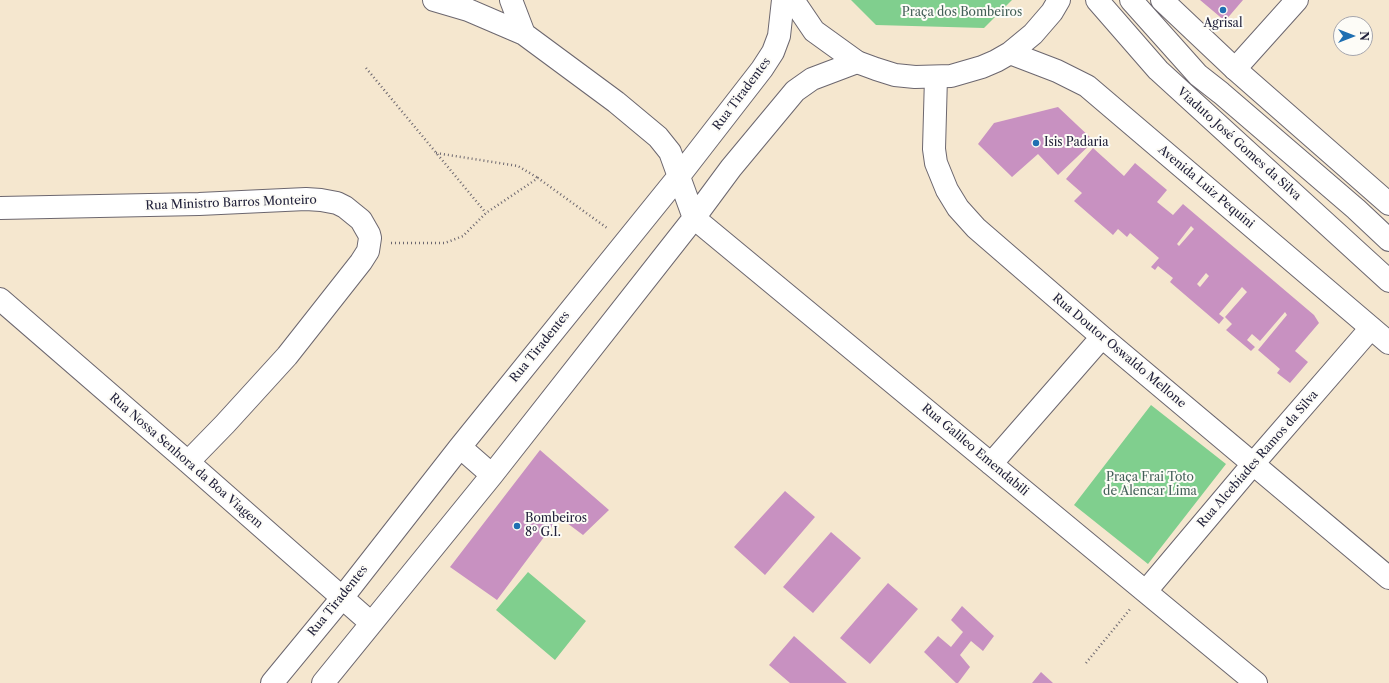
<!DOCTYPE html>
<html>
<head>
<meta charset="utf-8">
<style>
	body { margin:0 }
	#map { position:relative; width:1389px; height:683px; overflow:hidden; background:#f5e7cf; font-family:"Libre Caslon Text",serif }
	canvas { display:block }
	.north { position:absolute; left:1333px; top:16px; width:40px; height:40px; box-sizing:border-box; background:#fdfcf7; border:1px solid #a5a5ac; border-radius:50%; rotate:90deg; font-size:11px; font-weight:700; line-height:16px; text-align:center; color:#22223b }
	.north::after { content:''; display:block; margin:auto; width:14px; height:18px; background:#1f6fb2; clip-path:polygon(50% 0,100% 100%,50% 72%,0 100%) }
</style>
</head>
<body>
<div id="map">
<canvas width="1389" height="683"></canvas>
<div class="north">N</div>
</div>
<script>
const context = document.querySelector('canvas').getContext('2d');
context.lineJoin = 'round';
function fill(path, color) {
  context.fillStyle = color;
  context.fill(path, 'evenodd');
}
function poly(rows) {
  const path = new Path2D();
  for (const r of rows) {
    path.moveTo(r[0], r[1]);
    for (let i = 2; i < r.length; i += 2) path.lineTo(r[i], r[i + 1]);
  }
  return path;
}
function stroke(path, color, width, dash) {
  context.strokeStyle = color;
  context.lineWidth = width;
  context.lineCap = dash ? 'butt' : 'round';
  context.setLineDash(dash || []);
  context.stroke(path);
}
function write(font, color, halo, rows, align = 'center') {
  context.font = font + ' "Libre Caslon Text",serif';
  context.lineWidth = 4;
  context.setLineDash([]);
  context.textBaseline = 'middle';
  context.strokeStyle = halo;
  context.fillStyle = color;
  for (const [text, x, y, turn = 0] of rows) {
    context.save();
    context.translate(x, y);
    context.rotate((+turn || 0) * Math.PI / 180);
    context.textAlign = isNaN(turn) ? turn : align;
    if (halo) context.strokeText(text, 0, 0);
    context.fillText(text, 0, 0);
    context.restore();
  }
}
fill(poly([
	[851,0,1012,0,984,28,876,25],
	[1151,405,1226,464,1148,564,1074,505],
	[528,572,586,621,555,660,496,610]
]), '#80cf8e');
fill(poly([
	[1200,0,1243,0,1225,21],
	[1058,107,1094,141,1058,175,1038,154,1012,177,978,144,994,123],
	[1093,148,1124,176,1135,163,1167,190,1157,202,1173,215,1183,204,1314,315,1319,323,1295,351,1308,362,1290,383,1277,373,1280,369,1258,350,1287,315,1285,312,1260,341,1252,334,1247,340,1255,347,1251,351,1226,330,1232,324,1225,317,1247,292,1242,287,1219,314,1224,318,1219,324,1170,282,1173,278,1158,266,1155,270,1151,267,1159,258,1130,233,1127,237,1118,229,1113,235,1074,201,1082,193,1066,179],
	[1191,226,1194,229,1179,246,1177,244],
	[1206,273,1209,276,1200,287,1197,284],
	[540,450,609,510,583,535,559,517,497,600,450,567],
	[785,491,815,517,765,575,734,547],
	[831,532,861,558,813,613,783,587],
	[888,583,918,609,870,664,840,638],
	[962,606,994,636,983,651,971,641,960,655,970,667,958,683,956,683,924,652,938,636,951,647,963,632,951,620],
	[794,636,847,683,790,683,769,665],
	[1041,672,1053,683,1032,683]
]), '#c891c1');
const minor = poly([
	[434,0,468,10,524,34,616,102,658,137,670,152,694,218],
	[511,0,524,34],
	[1235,69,1297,0],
	[936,77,934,149,936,163,947,190,958,208,976,228,1102,337,1389,578],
	[0,208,199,204,306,199,321,200,337,203,345,207,361,220,369,234,370,238,368,251,361,262,287,356,225,424,188,462],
	[694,218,1256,683],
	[0,299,188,462,371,623],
	[460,447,492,475],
	[991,464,1102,337],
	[1146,591,1253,464,1371,328],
	[272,683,342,598,460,447,679,176,762,69,773,52,779,36,783,0],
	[323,683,492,475,694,218,731,168,795,91,812,79,857,62]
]);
const major = poly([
	[793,0,814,31,857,62,876,69,895,75,915,77,951,76,982,67,996,61,1010,53,1033,34,1052,12,1059,0],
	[1097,0,1158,70,1389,281],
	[1131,0,1198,75,1221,93,1356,209,1389,240],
	[1162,0,1235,69,1389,204],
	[1010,53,1057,71,1087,86,1389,343]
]);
stroke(minor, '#6c676f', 24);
stroke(major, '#6c676f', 24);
stroke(poly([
	[366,68,486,213],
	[436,153,518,166,538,178],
	[391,243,445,243,463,236,486,213,538,178,607,228],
	[1086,663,1131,608]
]), '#6c676f', 2.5, [1, 3]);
stroke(minor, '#fff', 22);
stroke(major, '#fff', 22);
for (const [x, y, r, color] of [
	[1223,10,4,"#1f6fb2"],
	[1036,143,4,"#1f6fb2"],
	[517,526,4,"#1f6fb2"]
]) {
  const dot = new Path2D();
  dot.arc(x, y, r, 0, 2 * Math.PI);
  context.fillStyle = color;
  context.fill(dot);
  stroke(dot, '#fdfcf7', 1.5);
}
write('12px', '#435f58', '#fdfcf7', [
	["Praça dos Bombeiros",962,13],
	["Praça Frai Toto",1150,478],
	["de Alencar Lima",1150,492]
]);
write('12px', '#22223b', '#fdfcf7', [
	["Agrisal",1223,24,"center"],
	["Isis Padaria",1044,143],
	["Bombeiros",525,519],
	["8º G.I.",525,533]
], 'left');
write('12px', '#22223b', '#fdfcf7', [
	["Rua Tiradentes",742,94,-53],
	["Viaduto José Gomes da Silva",1239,144,42],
	["Avenida Luiz Pequini",1206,187,40],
	["Rua Ministro Barros Monteiro",231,203,-2],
	["Rua Tiradentes",540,347,-51],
	["Rua Doutor Oswaldo Mellone",1119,351,40],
	["Rua Galileo Emendabili",975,450,40],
	["Rua Alcebíades Ramos da Silva",1258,459,-49],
	["Rua Nossa Senhora da Boa Viagem",186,461,41],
	["Rua Tiradentes",338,601,-51]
]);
</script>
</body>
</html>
